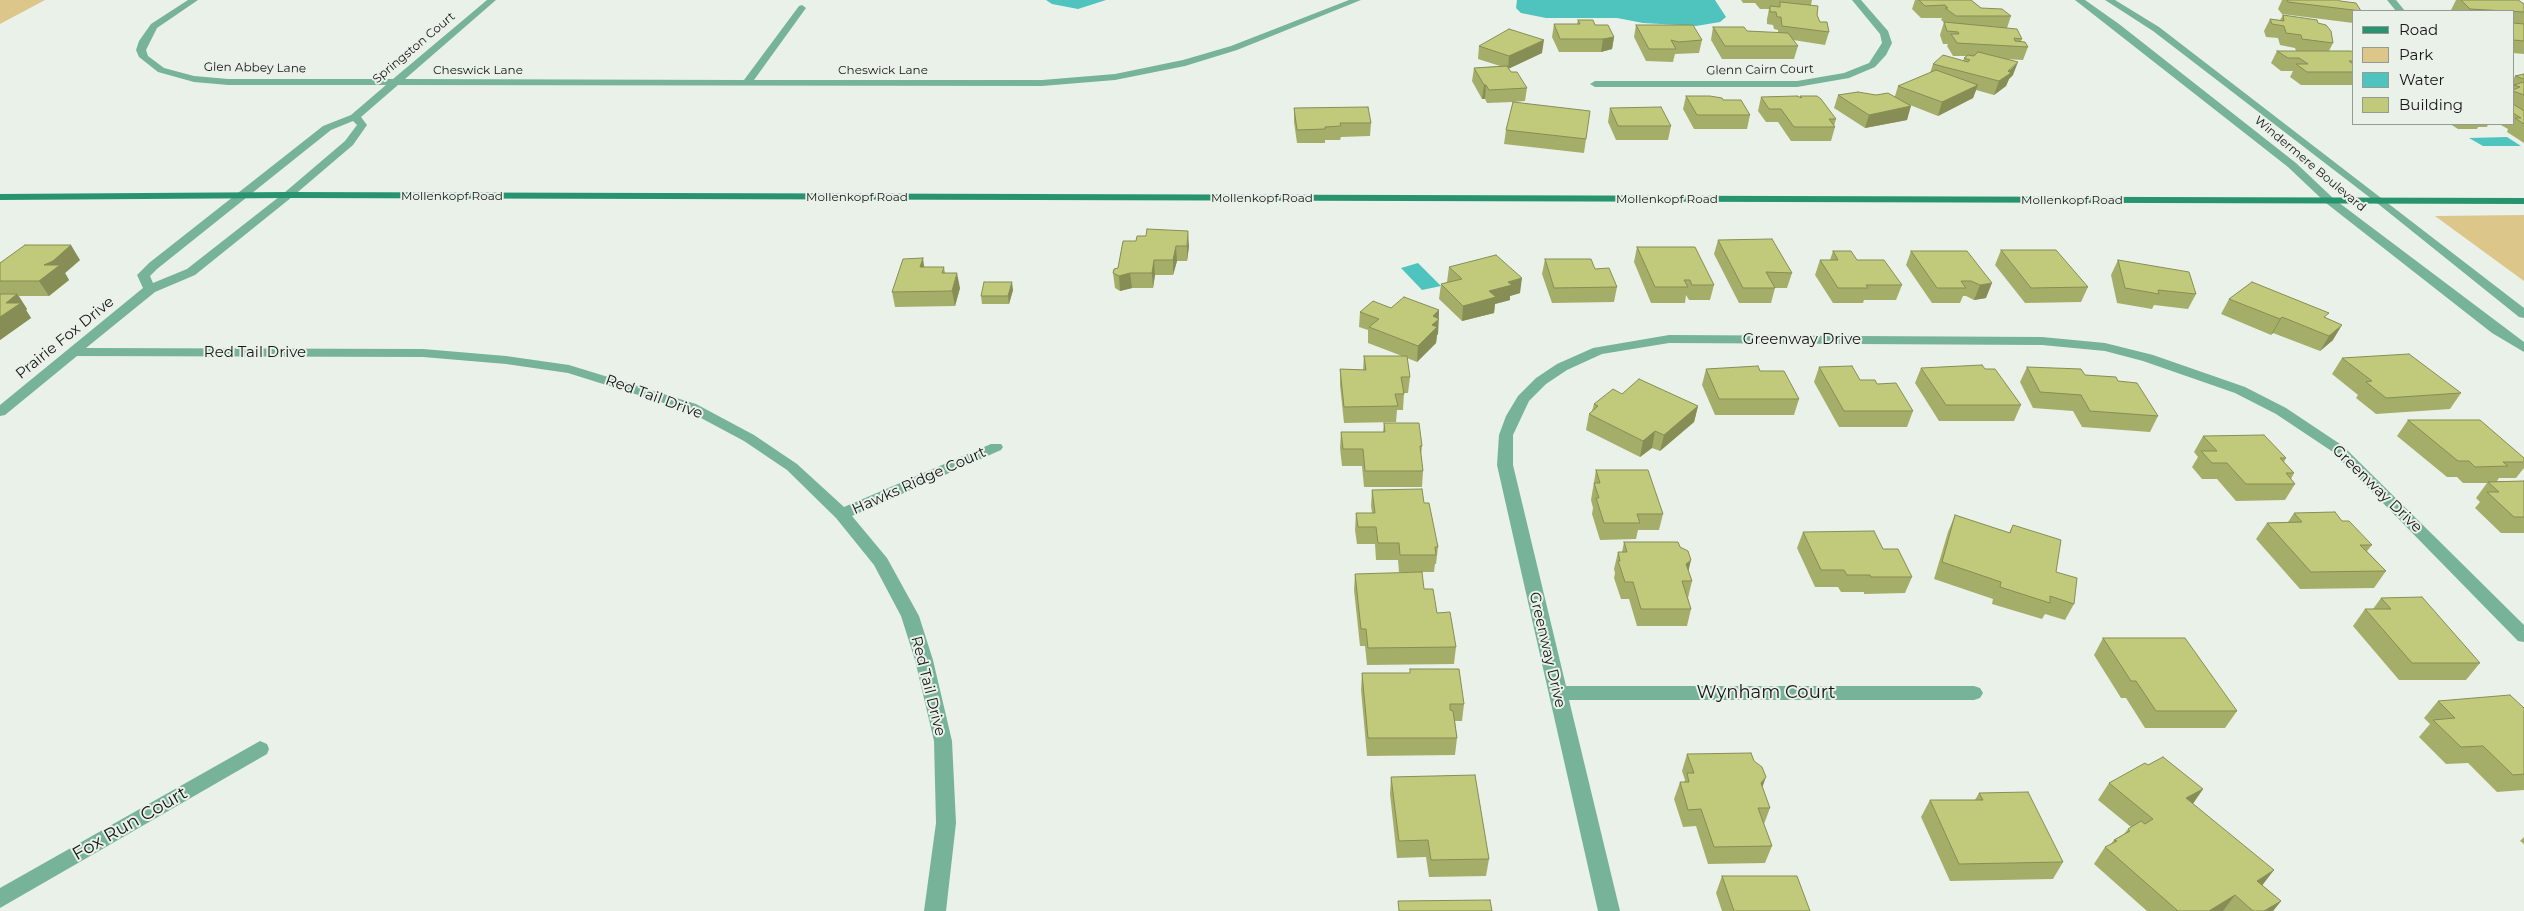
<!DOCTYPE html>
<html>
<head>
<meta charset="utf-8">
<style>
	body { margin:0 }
	#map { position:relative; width:2524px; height:911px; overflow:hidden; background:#eaf1e9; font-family:Montserrat,sans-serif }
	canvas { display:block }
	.legend { position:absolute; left:2352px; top:10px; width:162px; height:115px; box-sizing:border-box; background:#eaf1e9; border:1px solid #959a94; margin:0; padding:6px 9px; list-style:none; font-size:15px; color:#151714 }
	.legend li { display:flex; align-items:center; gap:10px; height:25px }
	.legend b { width:25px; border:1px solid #959a94 }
</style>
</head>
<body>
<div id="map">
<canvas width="2524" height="911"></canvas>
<ul class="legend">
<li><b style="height:6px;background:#27946f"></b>Road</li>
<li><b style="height:14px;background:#ddc68a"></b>Park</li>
<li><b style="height:14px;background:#4fc3be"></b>Water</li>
<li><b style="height:14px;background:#c0ca7a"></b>Building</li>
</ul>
</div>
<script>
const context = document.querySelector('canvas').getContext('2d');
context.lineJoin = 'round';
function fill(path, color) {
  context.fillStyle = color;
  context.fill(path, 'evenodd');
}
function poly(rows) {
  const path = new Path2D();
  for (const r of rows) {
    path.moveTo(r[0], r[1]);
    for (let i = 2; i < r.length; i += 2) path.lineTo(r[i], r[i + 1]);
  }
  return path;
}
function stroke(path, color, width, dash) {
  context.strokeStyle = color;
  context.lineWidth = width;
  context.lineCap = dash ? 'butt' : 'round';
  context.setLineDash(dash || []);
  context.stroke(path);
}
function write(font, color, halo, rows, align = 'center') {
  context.font = font + ' Montserrat,sans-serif';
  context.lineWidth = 4;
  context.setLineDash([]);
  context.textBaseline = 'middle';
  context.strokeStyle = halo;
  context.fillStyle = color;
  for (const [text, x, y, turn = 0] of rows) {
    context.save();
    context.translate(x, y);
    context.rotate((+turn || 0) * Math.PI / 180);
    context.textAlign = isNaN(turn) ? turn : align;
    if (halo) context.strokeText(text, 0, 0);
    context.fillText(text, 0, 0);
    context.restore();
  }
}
fill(poly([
	[0,0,45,0,0,24],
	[2524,215,2524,281,2435,216]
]), '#ddc68a');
fill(poly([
	[1046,0,1106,0,1078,9,1052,4],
	[1517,0,1715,0,1726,17,1720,22,1696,26,1643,23,1617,18,1546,18,1521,13,1516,8],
	[2507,137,2521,146,2483,146,2469,138],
	[1418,263,1441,286,1422,290,1401,268]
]), '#4fc3be');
fill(poly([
	[188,0,198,0,157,28,146,50,148,56,164,68,194,76,228,79,393,79,487,0,496,0,405,79,744,80,799,6,802,5,806,8,754,80,1042,80,1115,74,1183,60,1231,46,1349,0,1361,0,1237,50,1185,66,1115,80,1042,86,398,85,361,117,367,125,353,145,292,197,195,275,155,292,86,348,423,349,506,356,569,365,696,404,754,435,797,464,844,507,991,444,1001,444,1003,447,1001,450,852,516,887,558,919,616,933,660,952,741,956,823,946,911,924,911,936,823,934,741,915,660,901,616,874,565,836,518,787,470,744,441,686,410,568,373,506,364,423,357,77,356,5,415,0,416,0,405,143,288,137,275,149,263,323,126,351,115,386,85,228,85,194,82,158,72,139,57,136,50,139,41,151,24,188,0],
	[353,121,357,125,345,141,284,193,187,269,153,283,150,276,157,269,331,130,353,121],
	[1852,0,1861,0,1888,31,1892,43,1886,55,1875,67,1849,78,1797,87,1595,87,1590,84,1595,81,1797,81,1844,73,1869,63,1882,43,1880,34,1852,0],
	[2075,0,2085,0,2119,24,2296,163,2334,199,2524,342,2524,352,2492,333,2326,203,2288,167,2075,0],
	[2105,0,2115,0,2159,27,2524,308,2524,318,2519,317,2377,203,2153,31,2105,0],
	[2387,0,2396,0,2405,11,2396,11,2387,0],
	[1669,335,2042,337,2105,343,2153,355,2245,387,2286,408,2343,446,2524,625,2524,642,2518,641,2333,452,2276,414,2235,393,2143,361,2105,351,2042,345,1669,343,1602,354,1567,370,1546,384,1529,401,1513,435,1513,465,1566,686,1974,686,1980,688,1983,693,1980,698,1974,700,1569,700,1620,911,1598,911,1497,465,1499,435,1506,416,1518,396,1536,378,1557,364,1593,348,1669,335],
	[260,741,267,744,269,749,267,754,0,908,0,888,260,741]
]), '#76b399');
fill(poly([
	[288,192,2524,198,2524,204,288,198,0,200,0,194,288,192]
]), '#27946f');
fill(poly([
	[1741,0,1812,0,1811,5,1817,15,1820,22,1829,32,1825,45,1793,40,1798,46,1794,59,1722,59,1711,40,1713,27,1747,31,1778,33,1778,30,1774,29,1773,25,1767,24,1767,19,1769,9,1760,9,1755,3,1743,3],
	[1915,0,1971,0,1981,8,2011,16,2007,28,2022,39,2021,41,2028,47,2023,60,2004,59,2013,75,2009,79,2006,86,1994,95,1976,90,1973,98,1938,116,1910,105,1907,120,1865,128,1834,108,1838,95,1876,95,1895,96,1898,86,1930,73,1933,64,1963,61,1964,58,1966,56,1953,56,1947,46,1948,44,1943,44,1940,35,1944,22,1941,20,1942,18,1921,18,1912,9],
	[2282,0,2339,0,2340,1,2361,11,2353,11,2353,23,2282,14,2278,9],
	[2456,0,2518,0,2524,4,2524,54,2513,53,2513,11,2453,11,2451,10],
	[2283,15,2318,23,2333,43,2329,51,2353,52,2353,85,2301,85,2290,77,2293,71,2281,71,2271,63,2277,51,2296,51,2295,48,2280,45,2278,38,2266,37,2264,31,2270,19,2280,20],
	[1578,20,1595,25,1614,37,1612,49,1601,52,1559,52,1552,37,1554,24,1577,24],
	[1636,25,1702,40,1699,53,1675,54,1673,62,1646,61,1634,37],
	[1479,46,1542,53,1508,69,1527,88,1525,101,1513,102,1586,139,1584,153,1504,144,1506,130,1513,102,1487,103,1485,99,1482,99,1472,81,1474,68,1500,66,1478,59],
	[2524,74,2524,143,2507,132,2508,129,2499,124,2513,124,2513,80,2515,76],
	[1686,96,1723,100,1750,115,1747,129,1694,129,1683,109],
	[1800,96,1836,119,1834,126,1835,127,1831,141,1791,141,1778,122,1766,122,1758,111,1761,97,1800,98],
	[1294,108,1371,123,1370,136,1341,137,1340,140,1325,140,1325,143,1297,143,1294,122],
	[1610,108,1671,126,1668,140,1616,140,1608,122],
	[2450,124,2488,124,2487,127,2478,127,2477,129,2458,129],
	[1718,240,1792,273,1787,288,1775,288,1771,303,1739,303,1714,254],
	[1123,241,1189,246,1187,261,1177,261,1173,275,1155,275,1153,288,1132,288,1120,291,1115,288,1113,273,1118,268],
	[1637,247,1714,285,1710,300,1689,300,1686,295,1685,303,1651,303,1634,262],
	[2001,250,2088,287,2081,302,2025,303,1995,265],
	[1833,251,1857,260,1902,285,1896,300,1864,300,1863,303,1833,303,1815,275,1820,260,1830,260],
	[1911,251,1967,251,1986,298,1974,300,1966,296,1963,296,1960,303,1932,303,1906,265],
	[1545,259,1595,269,1617,287,1614,302,1552,303,1542,274],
	[80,260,65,273,69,280,49,296,19,296,27,309,26,310,31,318,0,340,0,263],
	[2118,260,2196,294,2188,309,2154,305,2152,309,2117,303,2111,275],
	[924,267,944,267,945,273,960,288,955,306,895,307,892,292],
	[1449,267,1520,293,1510,296,1510,300,1495,304,1494,313,1462,321,1439,299,1441,284,1448,282,1447,282],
	[1013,290,1009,304,982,304,981,296],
	[2229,299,2326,318,2333,340,2320,351,2273,333,2271,335,2221,314],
	[1391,308,1439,310,1438,334,1437,335,1436,343,1417,362,1407,358,1410,377,1408,393,1404,393,1403,410,1397,410,1396,422,1344,423,1340,385,1340,369,1363,370,1364,356,1402,356,1368,343,1368,330,1359,327,1360,312],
	[2342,358,2461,393,2450,409,2376,414,2356,398,2358,395,2332,374],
	[1819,367,1860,380,1877,384,1913,411,1907,427,1839,427,1814,382],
	[2027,367,2085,375,2118,381,2158,416,2150,432,2082,427,2073,411,2033,408,2020,382],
	[1921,368,1985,369,2021,405,2014,421,1939,421,1915,383],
	[1706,369,1799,399,1794,415,1715,415,1702,385],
	[1622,394,1698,406,1694,422,1660,451,1652,448,1640,457,1586,430,1589,414,1592,411,1594,404],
	[2408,420,2524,458,2524,468,2516,478,2499,478,2497,481,2524,481,2524,533,2501,533,2475,508,2480,502,2476,498,2487,483,2463,483,2457,477,2447,477,2397,436],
	[1384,423,1422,446,1421,455,1423,471,1422,487,1364,487,1362,466,1342,466,1340,448,1341,432,1383,432],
	[2203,436,2286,458,2284,462,2294,473,2291,479,2295,484,2285,500,2236,501,2217,479,2202,479,2192,467,2198,457,2194,452],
	[1596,470,1663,514,1659,530,1638,530,1636,539,1600,540,1592,514,1593,508,1591,500],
	[1372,490,1424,503,1438,547,1436,564,1435,564,1434,572,1399,572,1398,560,1376,560,1375,544,1357,544,1355,530,1356,513,1372,513,1371,506],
	[2294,513,2342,521,2372,545,2367,551,2386,571,2374,588,2300,589,2256,539,2267,523,2288,522],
	[1955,515,2009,533,2013,525,2056,572,2074,604,2065,620,2045,614,2042,619,1992,604,1993,599,1934,579,1948,532],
	[1803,532,1883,549,1912,577,1905,593,1864,594,1864,592,1841,592,1838,587,1815,587,1797,548],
	[1624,542,1688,570,1692,581,1688,598,1691,609,1687,626,1637,626,1629,599,1621,599,1614,578,1615,573,1614,569,1618,552,1622,552],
	[1355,574,1424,589,1456,647,1454,664,1367,665,1365,646,1360,646,1354,590],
	[2381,598,2480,663,2466,680,2399,680,2353,626,2365,609,2373,609],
	[2103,638,2237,711,2225,728,2145,728,2126,698,2121,698,2094,655],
	[1410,669,1464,704,1462,721,1455,721,1457,738,1455,755,1367,756,1361,690,1362,673,1410,673],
	[2438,701,2524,708,2524,790,2497,792,2468,763,2446,764,2419,737,2430,724,2424,718],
	[1687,754,1762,788,1770,808,1764,824,1772,846,1765,863,1708,864,1696,826,1683,827,1674,799,1680,782,1684,782,1685,780,1682,771],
	[2148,765,2203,789,2193,804,2262,885,2281,901,2273,911,2147,911,2094,864,2105,847,2110,845,2114,840,2124,834,2128,829,2131,827,2098,800,2109,783],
	[1391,777,1489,859,1486,876,1429,877,1426,857,1397,858,1390,794],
	[1979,793,2063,862,2053,879,1950,881,1921,817,1930,800,1975,800],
	[2524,837,2524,844,2520,841],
	[1722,876,1810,911,1722,911,1716,893]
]), '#a5ae69');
fill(poly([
	[1614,37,1612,49,1601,52,1603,39],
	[1544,40,1542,53,1508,69,1509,56],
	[2018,62,2013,75,2009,79,2006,86,1994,95,1999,81],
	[1484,85,1486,85,1485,99,1482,99],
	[1978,85,1973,98,1938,116,1942,102],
	[1911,106,1907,120,1865,128,1869,115],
	[1188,231,1189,246,1187,261,1187,246],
	[71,245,80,260,65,273,69,280,49,296,39,281,44,265],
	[1176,246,1177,261,1173,275,1173,260],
	[923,258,925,273,920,267],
	[1154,260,1155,275,1153,288,1152,273],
	[957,273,960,288,955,306,952,291],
	[1130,273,1132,288,1120,291,1119,276],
	[1522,278,1520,293,1510,296,1510,300,1495,304,1494,313,1462,321,1463,306,1489,291,1508,282],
	[1012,282,1013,290,1009,304,1008,296],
	[1992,283,1986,298,1974,300,1980,285],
	[17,294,27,309,26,310,31,318,0,340,0,317,6,303],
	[1439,310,1438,334,1437,335,1436,343,1417,362,1418,346,1433,316],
	[2282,317,2273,333,2271,335,2280,319],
	[2342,325,2333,340,2320,351,2329,336],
	[1698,406,1694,422,1660,451,1664,435],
	[1655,431,1652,448,1640,457,1643,441],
	[1691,560,1687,577,1686,564],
	[1766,777,1760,794,1761,783],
	[2203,789,2191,806,2186,798],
	[2274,870,2261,887,2257,881],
	[2235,895,2223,911,2209,911],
	[2281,901,2273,911,2264,911]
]), '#868d55');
const building = poly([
	[1919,0,1971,0,1981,8,2002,9,2011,16,1956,16,1945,8,1948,8,1945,5,1925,6,1919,0],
	[2287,0,2339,0,2340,1,2356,3,2361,11,2288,2,2287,0],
	[2461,0,2518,0,2524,4,2524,12,2470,9,2461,0],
	[1780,2,1818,6,1817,15,1820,22,1827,22,1829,32,1782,26,1781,17,1777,17,1776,12,1770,12,1770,6,1780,7,1780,2],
	[2283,15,2317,20,2318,23,2326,25,2331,31,2333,43,2302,39,2301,35,2286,33,2284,26,2272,24,2270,19,2284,21,2283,15],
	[1578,20,1593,20,1595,25,1608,25,1614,37,1603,39,1560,39,1554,24,1580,24,1578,20],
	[1944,22,2017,29,2022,39,2014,38,2015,41,2025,42,2028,47,1957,43,1951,34,1959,34,1958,32,1947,31,1944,22],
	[2513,23,2524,24,2524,41,2513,40,2513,23],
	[1636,25,1693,25,1702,40,1679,42,1671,40,1676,49,1649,49,1636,25],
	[1713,27,1744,27,1747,31,1788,33,1798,46,1725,46,1713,27],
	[1509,29,1544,40,1509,56,1479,46,1509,29],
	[2277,51,2351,51,2353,52,2353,61,2349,61,2353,64,2353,72,2307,72,2296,64,2308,64,2299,58,2288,58,2277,51],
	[1978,52,2018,62,2008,71,2011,73,1999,81,1933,64,1943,55,1968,62,1970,60,1964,58,1968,55,1974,56,1978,52],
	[1507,66,1511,72,1517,72,1527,88,1489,90,1486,85,1484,85,1474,68,1507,66],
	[1936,70,1978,85,1942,102,1898,86,1936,70],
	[2524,74,2524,79,2515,76,2524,74],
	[2524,82,2524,95,2513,91,2513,90,2520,87,2514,85,2524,82],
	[1858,92,1876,95,1888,93,1911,106,1869,115,1838,95,1858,92],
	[1686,96,1710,96,1722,98,1723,100,1741,100,1750,115,1697,115,1686,96],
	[1797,96,1802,98,1800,96,1817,96,1821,99,1836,119,1829,119,1835,127,1794,127,1781,109,1769,109,1761,97,1797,96],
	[1513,102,1590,111,1586,139,1506,130,1513,102],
	[2513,104,2524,111,2524,124,2515,118,2521,118,2513,113,2513,104],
	[1368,107,1371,123,1340,123,1341,126,1325,127,1325,129,1297,130,1294,108,1368,107],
	[1661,107,1671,126,1618,126,1610,108,1661,107],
	[1147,229,1188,231,1187,246,1176,246,1173,260,1154,260,1152,273,1130,273,1119,276,1113,273,1114,269,1118,268,1123,241,1136,241,1137,236,1146,236,1147,229],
	[1772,239,1792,273,1766,272,1775,288,1743,288,1718,240,1772,239],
	[25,245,71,245,53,261,44,265,60,265,39,281,0,281,0,263,25,245],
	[1637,247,1695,247,1714,285,1692,285,1690,280,1684,280,1688,287,1655,287,1637,247],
	[2001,250,2056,250,2088,287,2031,288,2001,250],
	[1833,251,1851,251,1857,260,1884,260,1902,285,1866,285,1868,288,1838,288,1820,260,1838,260,1833,251],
	[1911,251,1967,251,1992,283,1980,285,1971,281,1961,281,1966,288,1937,288,1911,251],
	[1496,255,1522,278,1508,282,1512,285,1489,291,1496,297,1463,306,1441,284,1462,279,1449,267,1496,255],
	[923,258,920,267,944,267,942,273,957,273,952,291,892,292,903,259,923,258],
	[1545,259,1591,259,1595,269,1609,268,1617,287,1554,288,1545,259],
	[2118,260,2189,272,2196,294,2158,290,2159,294,2125,288,2118,260],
	[984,282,1012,282,1008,296,981,296,984,282],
	[2252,282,2329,313,2324,317,2342,325,2329,336,2282,317,2280,319,2229,299,2252,282],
	[0,294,17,294,6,303,21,303,0,317,0,294],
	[1404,297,1439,310,1433,316,1439,319,1432,325,1437,327,1418,346,1369,327,1379,319,1360,312,1373,301,1391,308,1404,297],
	[2409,354,2461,393,2386,398,2366,382,2372,381,2342,358,2409,354],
	[1364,356,1407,356,1410,377,1401,377,1404,394,1395,394,1398,406,1344,407,1340,369,1366,370,1364,356],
	[1982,365,1985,369,1995,369,2021,405,1946,405,1921,368,1982,365],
	[1758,366,1760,371,1784,371,1799,399,1719,399,1706,369,1758,366],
	[1852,366,1860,380,1875,380,1877,384,1896,383,1913,411,1844,411,1819,367,1852,366],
	[2027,367,2081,369,2085,375,2116,377,2118,381,2137,383,2158,416,2090,411,2081,395,2040,392,2027,367],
	[1639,379,1698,406,1664,435,1655,431,1643,441,1589,414,1598,406,1594,404,1613,389,1622,394,1639,379],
	[2408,420,2480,420,2524,458,2524,462,2503,462,2508,466,2475,467,2469,461,2458,461,2408,420],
	[1384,423,1419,423,1422,446,1420,446,1423,471,1365,471,1363,449,1343,449,1341,432,1385,432,1384,423],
	[2264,435,2286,458,2280,458,2294,473,2286,473,2295,484,2246,484,2227,463,2212,463,2201,451,2217,451,2203,436,2264,435],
	[1596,470,1648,470,1663,514,1637,514,1640,523,1604,523,1596,498,1599,498,1594,483,1600,483,1596,470],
	[2524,481,2524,517,2514,517,2487,492,2499,492,2488,482,2524,481],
	[1422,489,1424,503,1429,503,1438,547,1435,547,1436,555,1400,555,1399,543,1378,543,1376,527,1358,527,1356,513,1375,513,1372,490,1422,489],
	[2335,512,2342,521,2349,521,2372,545,2360,545,2386,571,2311,572,2267,523,2302,522,2294,513,2335,512],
	[1955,515,2010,533,2013,525,2061,540,2056,572,2077,578,2074,604,2050,596,2050,603,2000,587,2001,582,1942,562,1955,515],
	[1874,531,1883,549,1898,549,1912,577,1871,577,1870,575,1847,575,1844,570,1821,570,1803,532,1874,531],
	[1624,542,1678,542,1680,547,1688,551,1691,560,1686,564,1692,581,1682,581,1691,609,1641,609,1633,582,1625,582,1618,561,1620,561,1618,552,1627,552,1624,542],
	[1422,572,1424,589,1433,589,1437,613,1450,612,1456,647,1368,648,1366,629,1361,629,1355,574,1422,572],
	[2422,597,2480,663,2412,663,2365,609,2391,609,2381,598,2422,597],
	[2103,638,2185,638,2237,711,2156,711,2136,681,2131,681,2103,638],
	[1410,669,1459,669,1464,704,1450,704,1450,710,1453,711,1457,738,1368,738,1362,673,1410,673,1410,669],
	[2510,695,2524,708,2524,774,2513,775,2483,746,2461,747,2433,720,2455,718,2438,701,2510,695],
	[1751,753,1754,761,1762,767,1766,777,1761,783,1770,808,1758,808,1772,846,1714,847,1701,809,1688,810,1680,782,1689,782,1687,773,1694,773,1687,754,1751,753],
	[2163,757,2203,789,2186,798,2274,870,2257,881,2281,901,2264,911,2253,911,2235,895,2209,911,2178,911,2105,847,2117,841,2114,840,2130,831,2128,829,2141,821,2145,824,2153,819,2109,783,2145,763,2148,765,2163,757],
	[1475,775,1489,859,1431,860,1428,840,1399,841,1391,777,1475,775],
	[2028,792,2063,862,1959,864,1930,800,1983,800,1979,793,2028,792],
	[1722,876,1797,876,1810,911,1734,911,1722,876],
	[1490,900,1492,911,1399,911,1398,901,1490,900]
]);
fill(building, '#c0ca7a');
stroke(building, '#868d55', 1);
write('12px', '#151714', '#eaf1e9', [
	["Springston Court",414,48,-40],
	["Glen Abbey Lane",255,68,1],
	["Cheswick Lane",478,70],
	["Cheswick Lane",883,70],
	["Glenn Cairn Court",1760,70,-1],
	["Windermere Boulevard",2310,164,40],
	["Mollenkopf Road",452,196],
	["Mollenkopf Road",857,197],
	["Mollenkopf Road",1262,198],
	["Mollenkopf Road",1667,199],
	["Mollenkopf Road",2072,200]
]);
write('15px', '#151714', '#eaf1e9', [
	["Prairie Fox Drive",65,338,-39],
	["Greenway Drive",1802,340],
	["Red Tail Drive",255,353],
	["Red Tail Drive",654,397,20],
	["Hawks Ridge Court",919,481,-24],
	["Greenway Drive",2377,489,44],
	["Greenway Drive",1547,650,77],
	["Red Tail Drive",928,686,76]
]);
write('18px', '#151714', '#eaf1e9', [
	["Wynham Court",1766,693],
	["Fox Run Court",130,824,-30]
]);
</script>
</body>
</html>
